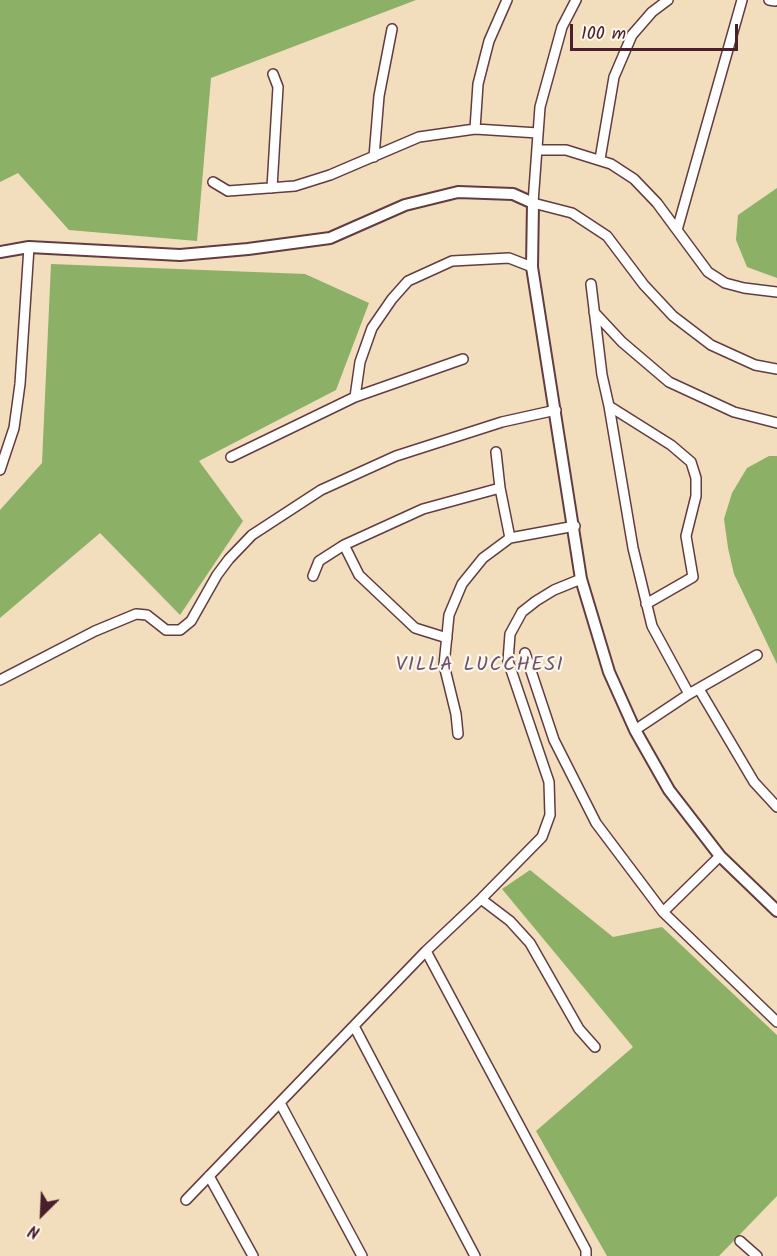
<!DOCTYPE html>
<html>
<head>
<meta charset="utf-8">
<style>
	body { margin:0 }
	#map { position:relative; width:777px; height:1256px; overflow:hidden; background:#f2ddbd; font-family:Kalam,sans-serif }
	canvas { display:block }
	.north { position:absolute; left:12px; top:1184px; width:60px; height:60px; -webkit-text-stroke:4px #fbf7ec; paint-order:stroke; rotate:204deg; font-size:16px; font-weight:700; line-height:24px; text-align:center; color:#4a1f2b }
	.north::after { content:''; display:block; margin:auto; width:21px; height:27px; background:#4a1f2b; clip-path:polygon(50% 0,100% 100%,50% 72%,0 100%) }
	.scale { position:absolute; left:570px; top:24px; width:168px; height:27px; box-sizing:border-box; border:3px solid #4a1f2b; border-top:0; padding-left:8px; font-size:18px; line-height:21px; white-space:nowrap; color:#4a1f2b; -webkit-text-stroke:4px #fbf7ec; paint-order:stroke }
</style>
</head>
<body>
<div id="map">
<canvas width="777" height="1256"></canvas>
<div class="north">N</div>
<div class="scale">100 m</div>
</div>
<script>
const context = document.querySelector('canvas').getContext('2d');
context.lineJoin = 'round';
function fill(path, color) {
  context.fillStyle = color;
  context.fill(path, 'evenodd');
}
function poly(rows) {
  const path = new Path2D();
  for (const r of rows) {
    path.moveTo(r[0], r[1]);
    for (let i = 2; i < r.length; i += 2) path.lineTo(r[i], r[i + 1]);
  }
  return path;
}
function stroke(path, color, width, dash) {
  context.strokeStyle = color;
  context.lineWidth = width;
  context.lineCap = dash ? 'butt' : 'round';
  context.setLineDash(dash || []);
  context.stroke(path);
}
function write(font, color, halo, rows, align = 'center') {
  context.font = font + ' Kalam,sans-serif';
  context.lineWidth = 4.5;
  context.setLineDash([]);
  context.textBaseline = 'middle';
  context.strokeStyle = halo;
  context.fillStyle = color;
  for (const [text, x, y, turn = 0] of rows) {
    context.save();
    context.translate(x, y);
    context.rotate((+turn || 0) * Math.PI / 180);
    context.textAlign = isNaN(turn) ? turn : align;
    if (halo) context.strokeText(text, 0, 0);
    context.fillText(text, 0, 0);
    context.restore();
  }
}
fill(poly([
	[0,0,416,0,211,78,197,241,69,230,18,173,0,182],
	[777,188,777,278,747,267,736,240,738,215],
	[51,264,305,274,369,303,336,390,199,461,243,521,180,615,100,533,0,618,0,510,42,463],
	[769,456,777,456,777,664,734,574,728,548,724,519,732,493,747,468],
	[530,870,613,937,662,927,777,1035,777,1196,719,1256,607,1256,536,1131,633,1047,502,889]
]), '#8bb066');
const minor = poly([
	[576,0,562,27,540,107,533,203,572,213,607,236,644,285,673,316,711,345,755,365,777,369],
	[769,0,775,1],
	[475,129,478,84,489,41,507,0],
	[537,150,566,150,611,164,634,179,657,203,708,272,725,283,744,288,777,292],
	[374,157,379,96,392,29],
	[600,159,614,77,632,35,652,12,668,0],
	[213,182,228,191,295,186,330,175,419,137,475,129,538,133],
	[272,188,278,87,273,74],
	[677,230,742,0],
	[591,284,602,375,609,406,633,548,652,626,689,694],
	[594,312,622,342,669,382,734,412,777,423],
	[355,397,360,362,372,328,392,299,408,281,452,261,509,258,532,267],
	[609,406,671,445,691,462,696,478,696,496,686,536,693,577,646,604],
	[496,452,500,488,510,538],
	[231,457,355,397,463,359],
	[0,470,14,428,20,384,29,247],
	[344,545,359,575,415,628,447,638],
	[313,576,319,561,344,545,423,509,500,488],
	[525,653,554,740,596,823,663,912,777,1022],
	[0,680,95,631,136,614,147,615,166,630,180,630,191,621,217,575,229,559,252,535,321,490,396,456,502,422,556,410],
	[699,689,754,782,777,807],
	[635,730,689,694,757,655],
	[458,734,456,714,444,665,449,615,462,584,483,558,510,538,575,526],
	[481,899,510,921,530,943,579,1029,595,1047],
	[663,912,720,856],
	[426,951,586,1250,586,1256],
	[354,1026,475,1256],
	[280,1103,362,1256],
	[209,1176,253,1256],
	[186,1200,426,951,481,899,542,837,550,815,549,782,508,661,510,634,522,612,536,601,554,590,581,579],
	[740,1241,757,1256]
]);
const tertiary = poly([
	[0,252,29,247,180,255,248,249,330,238,405,205,458,192,513,194,533,203,532,267,581,579,609,672,635,730,669,790,720,856,777,911]
]);
stroke(minor, '#633c41', 12);
stroke(tertiary, '#633c41', 14);
stroke(minor, '#fff', 9);
stroke(tertiary, '#fff', 10);
context.letterSpacing = '1.5px';
write('20px', '#72506b', '#fbf7ec', [
	["VILLA LUCCHESI",480,667]
]);
context.letterSpacing = '0px';
</script>
</body>
</html>
